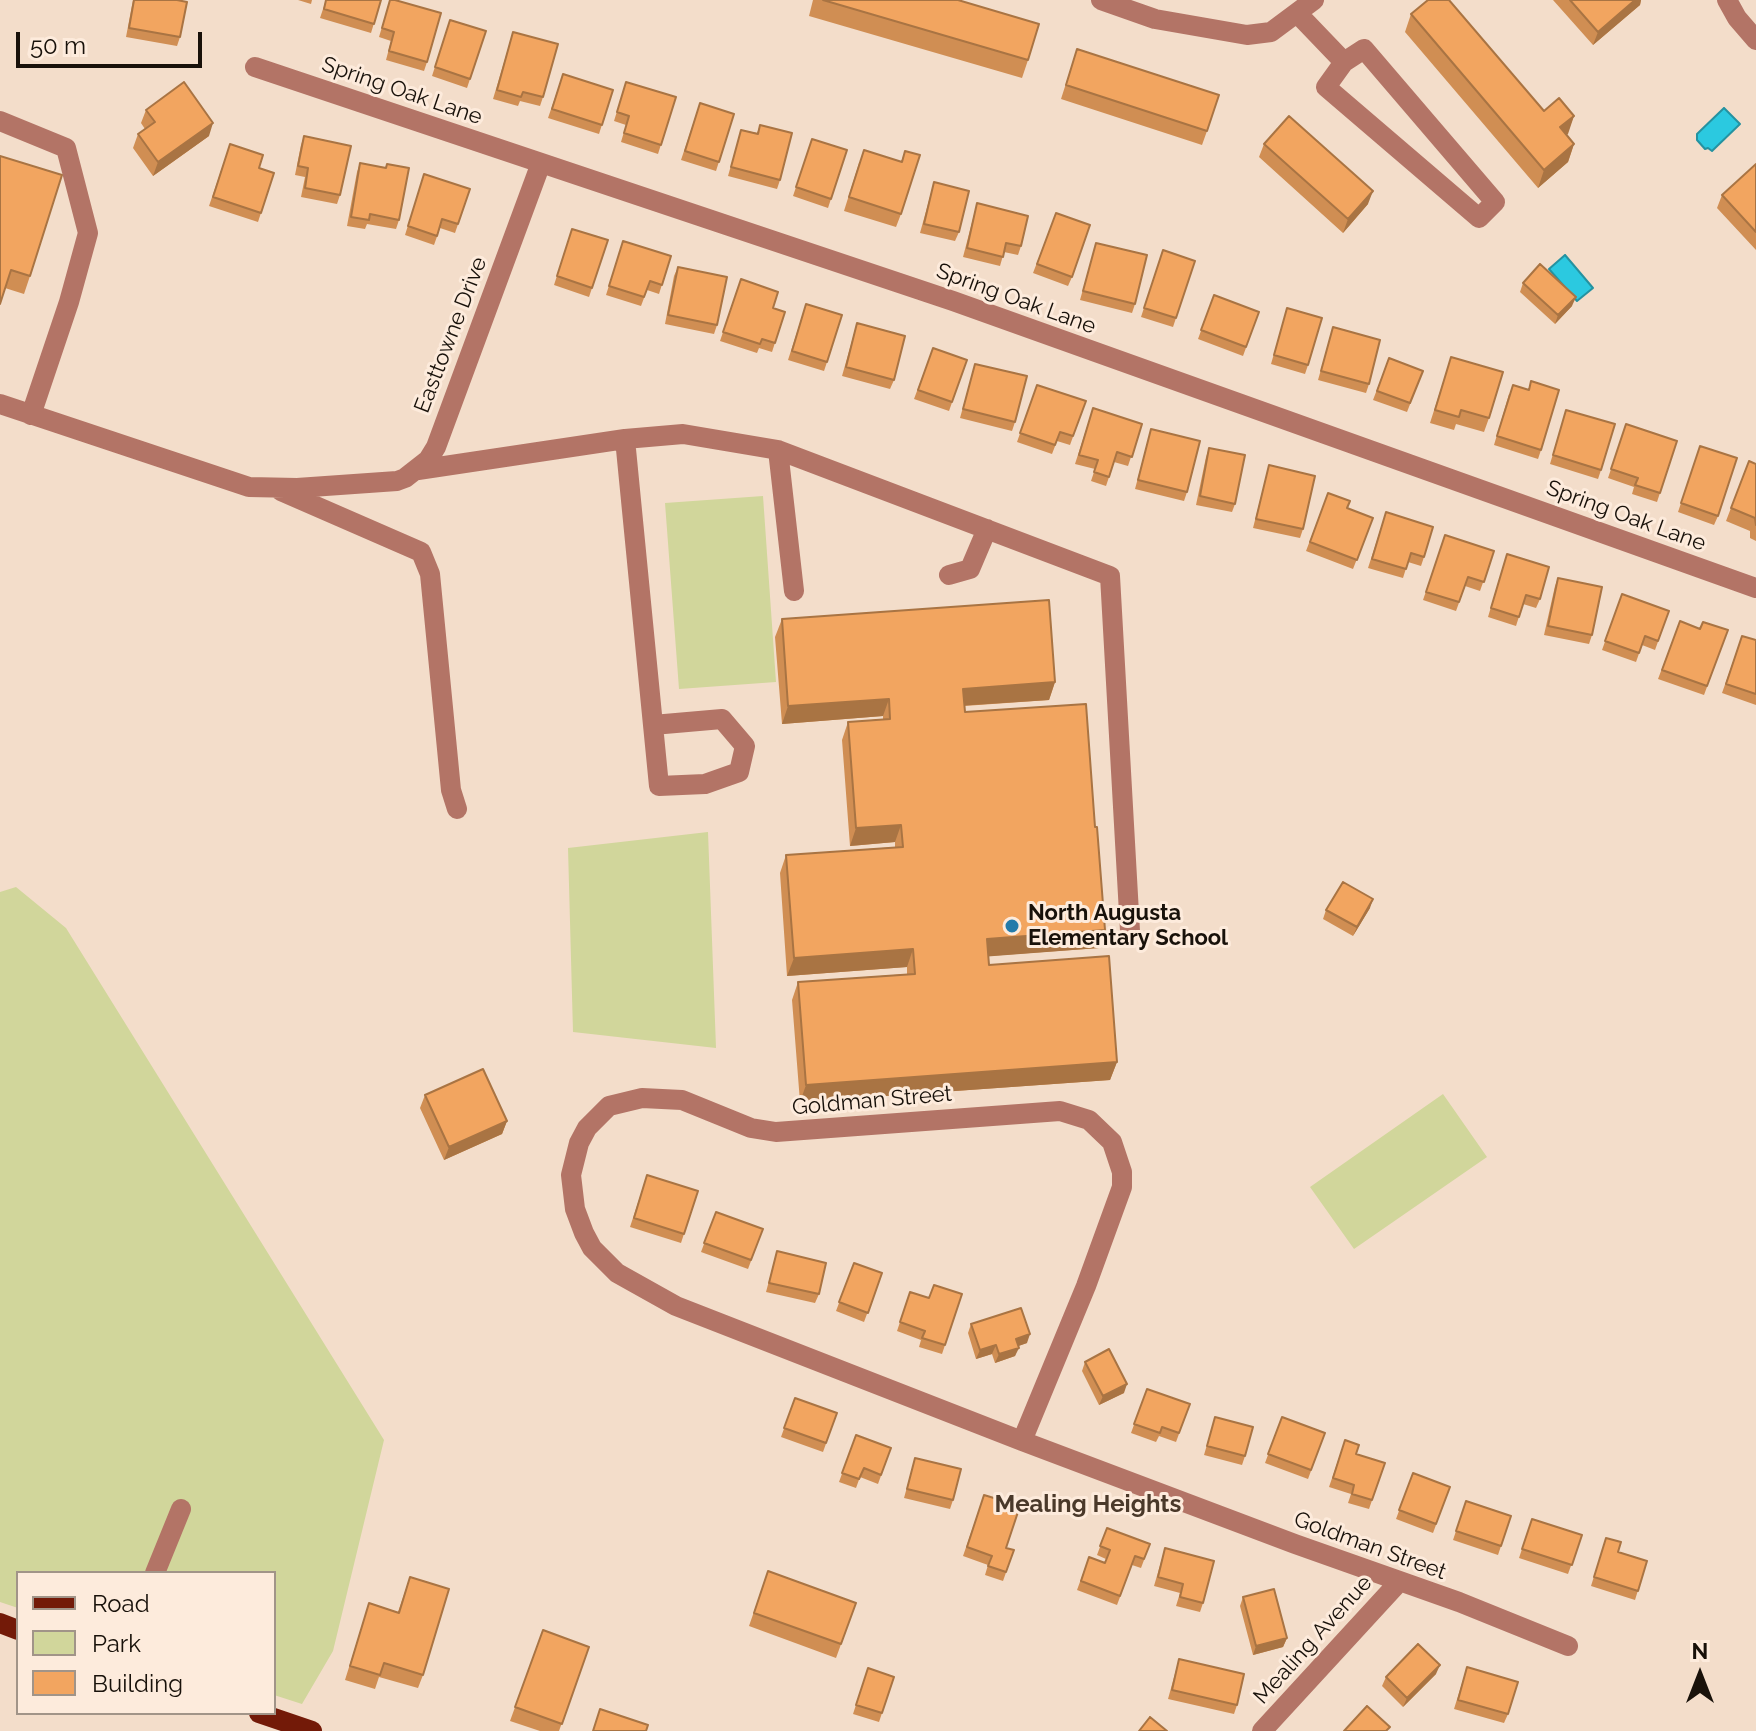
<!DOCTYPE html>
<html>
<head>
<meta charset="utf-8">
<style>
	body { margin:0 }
	#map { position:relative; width:1756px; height:1731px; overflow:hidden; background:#f3ddca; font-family:Raleway,sans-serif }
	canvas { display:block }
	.legend { position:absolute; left:16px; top:1571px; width:260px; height:144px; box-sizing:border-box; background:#fdebdc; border:2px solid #a19488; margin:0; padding:10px 14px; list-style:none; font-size:24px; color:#18110a }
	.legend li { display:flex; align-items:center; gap:16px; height:40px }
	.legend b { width:40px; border:2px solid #a19488 }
	.north { position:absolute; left:1660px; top:1635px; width:80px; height:80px; -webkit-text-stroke:6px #fdebdc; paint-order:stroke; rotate:0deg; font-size:22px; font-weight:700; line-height:32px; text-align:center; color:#18110a }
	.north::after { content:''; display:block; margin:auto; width:28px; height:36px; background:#18110a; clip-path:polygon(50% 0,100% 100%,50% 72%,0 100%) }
	.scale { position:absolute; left:16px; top:32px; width:186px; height:36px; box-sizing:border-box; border:4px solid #18110a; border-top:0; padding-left:10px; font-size:24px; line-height:28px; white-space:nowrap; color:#18110a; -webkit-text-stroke:6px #fdebdc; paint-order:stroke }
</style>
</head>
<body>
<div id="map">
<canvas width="1756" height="1731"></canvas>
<ul class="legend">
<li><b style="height:10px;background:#731a08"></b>Road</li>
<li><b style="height:22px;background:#d1d69b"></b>Park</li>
<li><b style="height:22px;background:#f2a560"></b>Building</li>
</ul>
<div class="north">N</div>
<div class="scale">50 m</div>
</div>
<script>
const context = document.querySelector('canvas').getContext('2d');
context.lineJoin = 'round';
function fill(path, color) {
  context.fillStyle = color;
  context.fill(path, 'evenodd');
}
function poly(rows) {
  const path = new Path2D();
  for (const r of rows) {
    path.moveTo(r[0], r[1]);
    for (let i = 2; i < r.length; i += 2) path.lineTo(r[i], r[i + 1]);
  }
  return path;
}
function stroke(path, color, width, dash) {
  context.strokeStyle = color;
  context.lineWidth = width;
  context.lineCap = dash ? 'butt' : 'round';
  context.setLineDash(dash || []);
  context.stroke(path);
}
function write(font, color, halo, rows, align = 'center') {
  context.font = font + ' Raleway,sans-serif';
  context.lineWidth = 6;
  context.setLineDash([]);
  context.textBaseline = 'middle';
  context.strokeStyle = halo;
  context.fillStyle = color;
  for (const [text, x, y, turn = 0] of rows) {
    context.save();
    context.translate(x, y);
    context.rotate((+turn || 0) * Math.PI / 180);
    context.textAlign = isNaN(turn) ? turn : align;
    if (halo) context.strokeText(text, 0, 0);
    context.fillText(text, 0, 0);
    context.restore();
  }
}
fill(poly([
	[763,496,776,682,679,689,665,503],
	[708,832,716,1048,573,1032,568,848],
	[16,887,66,928,384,1440,333,1651,302,1704,274,1695,274,1573,18,1573,18,1608,0,1602,0,892],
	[1443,1094,1487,1157,1354,1249,1310,1187]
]), '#d1d69b');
const water = poly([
	[1724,108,1740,124,1712,151,1708,148,1705,149,1697,140,1697,134,1724,108],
	[1565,255,1593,288,1577,301,1549,269,1565,255]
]);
fill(water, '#2bc9e0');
stroke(water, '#2592a0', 2);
stroke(poly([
	[1101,0,1155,19,1247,35,1271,32,1314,0],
	[1727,0,1737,18,1756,40],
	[1297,13,1344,62,1326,87,1479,218,1495,202,1364,49,1344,62],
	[255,67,953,301,1756,588],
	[0,121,66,148,88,233,69,302,31,415],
	[0,404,249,487,297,488,397,481,405,478,428,460,436,447,541,163],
	[625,439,653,725,659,786,705,784,739,772,745,746,722,719,653,725],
	[778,450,794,591],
	[418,470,625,439,683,434,778,450,1110,576,1130,931],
	[281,491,421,552,430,574,451,790,457,809],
	[949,575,970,569,987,529],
	[1022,1441,1086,1286,1122,1187,1122,1172,1112,1142,1089,1120,1060,1111,776,1132,751,1128,682,1100,642,1098,609,1106,587,1128,579,1143,571,1175,575,1209,584,1233,592,1248,617,1273,676,1306,1022,1441,1295,1544,1459,1602,1568,1646],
	[155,1573,181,1509],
	[1262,1731,1399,1582]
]), '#b37466', 20);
stroke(poly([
	[0,1623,18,1630],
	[259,1713,312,1731]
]), '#731a08', 20);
fill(poly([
	[133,0,177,0,180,37,177,46,126,37],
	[298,0,312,0,311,4],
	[326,0,381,0,371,33,320,18],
	[390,0,427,62,424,71,386,60,391,41,379,37],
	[813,0,958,0,1028,60,1022,78,809,16],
	[1553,0,1641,0,1640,5,1593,45],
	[1411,14,1544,111,1574,116,1566,135,1574,144,1568,162,1538,188,1405,32],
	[450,20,486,31,467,88,432,76],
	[513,32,543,97,540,106,520,101,518,106,493,99],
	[1077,49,1207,131,1202,145,1061,99],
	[563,74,613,90,599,134,548,118],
	[626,82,676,97,658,154,621,142,626,125,614,121],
	[700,103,734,114,716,171,681,160],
	[146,110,209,136,153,176,133,148,138,134,145,129,141,123],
	[760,125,780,180,777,189,728,176,741,130,757,133],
	[304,136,340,195,337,204,301,197,305,177,295,175,301,145],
	[812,139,847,150,828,208,793,196],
	[230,144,259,168,274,173,258,222,209,206],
	[1264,144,1368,204,1343,233,1259,157],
	[905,151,901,214,896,227,844,211,859,163,901,162],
	[0,156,30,276,24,294,5,288],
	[360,163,399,220,396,229,367,224,365,229,347,226,357,172],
	[1756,164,1756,250,1717,208,1722,195],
	[424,174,470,189,455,233,440,228,434,245,405,235],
	[934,182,959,232,955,241,920,233],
	[977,203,1021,246,1018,255,1004,252,1000,266,963,257],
	[1056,213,1072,277,1068,286,1033,273],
	[572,229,608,240,589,297,554,285],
	[623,241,671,256,659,294,647,290,641,306,606,295],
	[1096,243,1135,304,1132,313,1080,300],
	[1163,250,1195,261,1173,327,1141,317],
	[678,267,717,325,714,334,665,324,674,276],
	[741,279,773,308,785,312,772,352,759,348,757,353,720,341],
	[1523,283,1572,306,1555,324,1520,292],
	[1214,295,1259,312,1243,356,1198,339],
	[806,304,827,362,824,371,788,360],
	[1287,308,1308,365,1305,374,1271,364],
	[857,323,894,380,890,389,842,376],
	[1333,327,1369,384,1366,393,1318,380],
	[933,348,967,360,949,411,914,399],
	[1451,357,1489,418,1484,432,1456,424,1454,430,1430,423],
	[1389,358,1423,371,1407,412,1373,400],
	[975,364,1015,422,1012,431,960,418],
	[1037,385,1086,401,1070,445,1057,441,1052,454,1017,442],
	[1509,394,1541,450,1538,459,1494,445],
	[1093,408,1142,424,1128,466,1114,462,1106,486,1091,481,1095,469,1075,464],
	[1566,410,1601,470,1598,479,1550,464],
	[1626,424,1677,441,1657,502,1632,494,1634,487,1608,478],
	[1151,429,1187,492,1184,501,1135,489],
	[1700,446,1718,516,1714,525,1678,512],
	[1209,448,1235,504,1232,512,1196,505,1206,457],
	[1749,461,1756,464,1756,541,1750,538,1750,531,1726,521],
	[1269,465,1303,529,1300,538,1253,528],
	[1328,493,1347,508,1373,518,1353,569,1306,551],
	[1386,512,1424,557,1421,566,1408,562,1403,578,1368,568],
	[1445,535,1494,551,1480,591,1465,586,1456,611,1423,600],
	[1504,563,1540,599,1536,608,1523,604,1516,626,1488,617],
	[1558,578,1592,635,1589,644,1544,635,1555,586],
	[1622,594,1669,611,1655,650,1642,645,1636,662,1602,650],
	[782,619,1055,682,1049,700,964,706,965,712,1099,948,989,956,989,965,1117,1062,1110,1080,800,1102,792,1000,798,982,907,974,907,967,787,976,780,873,786,855,895,847,895,842,850,846,842,740,848,722,883,719,883,716,782,724,775,637],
	[1680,621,1700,629,1728,630,1704,695,1658,679],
	[1742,636,1756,640,1756,705,1722,693],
	[1370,908,1353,936,1323,919,1326,910],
	[425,1095,507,1121,502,1134,444,1160,420,1108],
	[647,1175,698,1191,681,1243,630,1227],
	[716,1212,763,1229,748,1269,701,1252],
	[777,1251,819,1294,815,1303,766,1292],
	[854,1263,882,1273,864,1322,836,1311],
	[910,1292,929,1298,962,1294,942,1354,919,1347,921,1340,897,1331],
	[971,1324,1027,1343,1018,1346,1015,1356,995,1363,992,1354,976,1359,968,1333],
	[1085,1362,1124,1393,1099,1405,1082,1371],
	[1147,1389,1190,1404,1176,1442,1159,1436,1156,1442,1131,1433],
	[795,1398,837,1413,823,1452,781,1437],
	[1215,1417,1245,1456,1242,1465,1204,1455],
	[1282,1417,1325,1433,1308,1479,1265,1463],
	[856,1435,891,1448,878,1484,860,1477,856,1488,839,1482],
	[1345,1440,1356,1454,1385,1463,1369,1509,1348,1503,1351,1494,1329,1487],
	[915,1458,953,1500,950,1509,904,1498],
	[1413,1473,1450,1487,1433,1533,1396,1519],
	[984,1495,1006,1548,1014,1550,1003,1581,985,1575,988,1565,963,1556],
	[1466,1501,1511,1516,1498,1555,1453,1540],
	[1532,1519,1582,1535,1568,1574,1519,1558],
	[1107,1528,1150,1544,1141,1568,1132,1565,1117,1605,1077,1590,1089,1557,1105,1563,1106,1559,1097,1555],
	[1606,1538,1618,1552,1647,1561,1635,1600,1591,1586],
	[1165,1548,1203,1603,1200,1612,1176,1606,1180,1593,1154,1586],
	[768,1571,856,1603,836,1658,749,1626],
	[410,1577,423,1675,418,1688,379,1677,375,1689,345,1680,369,1603,398,1612],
	[1243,1597,1287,1638,1283,1647,1253,1655,1240,1606],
	[543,1630,589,1647,559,1731,540,1731,510,1721],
	[1179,1659,1237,1705,1234,1714,1168,1699],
	[1467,1667,1508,1714,1504,1723,1454,1709],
	[868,1668,894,1677,879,1722,853,1714],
	[1436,1674,1403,1707,1382,1686,1386,1677]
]), '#d08e53');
fill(poly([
	[1635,0,1641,0,1640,5,1593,45,1598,32],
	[1574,116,1568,134,1554,145,1560,127],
	[213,123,209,136,153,176,158,162],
	[1574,144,1568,162,1538,188,1544,170],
	[1373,191,1368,204,1343,233,1348,219],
	[1576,297,1572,306,1555,324,1558,315],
	[1055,682,1049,700,957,706,963,689],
	[889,699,883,716,782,724,788,706],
	[901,825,895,842,850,846,856,828],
	[1373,899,1370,908,1353,936,1357,927],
	[1105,930,1099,948,981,957,987,939],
	[913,949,907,967,787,976,794,958],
	[1117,1062,1110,1080,800,1102,806,1085],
	[507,1121,502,1134,444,1160,449,1147],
	[1030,1334,1027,1343,1013,1348,1016,1339],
	[996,1345,992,1354,976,1359,980,1350],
	[1019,1348,1015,1356,995,1363,999,1354],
	[1127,1384,1124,1393,1099,1405,1103,1396],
	[1287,1638,1283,1647,1253,1655,1256,1646],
	[1440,1665,1436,1674,1403,1707,1407,1698]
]), '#a97443');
const building = poly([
	[134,0,177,0,187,2,180,37,129,28,134,0],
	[326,0,381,0,374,24,324,9,326,0],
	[390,0,395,0,441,13,427,62,389,51,394,32,382,28,390,0],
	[823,0,958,0,1039,24,1028,60,823,0],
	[1428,0,1449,0,1544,111,1559,98,1574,116,1560,127,1574,144,1544,170,1411,14,1428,0],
	[1570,0,1635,0,1598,32,1570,0],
	[450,20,486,31,470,79,435,67,450,20],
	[513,32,558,44,543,97,523,92,521,97,497,90,513,32],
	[1077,49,1219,95,1207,131,1066,85,1077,49],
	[563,74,613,90,602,125,552,109,563,74],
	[184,82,213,123,158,162,138,134,155,122,146,110,184,82],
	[626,82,676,97,661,145,624,133,629,116,617,112,626,82],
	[700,103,734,114,719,162,685,151,700,103],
	[1289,116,1373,191,1348,219,1264,144,1289,116],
	[760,125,792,133,780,180,731,167,741,130,758,134,760,125],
	[304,136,351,146,340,195,305,188,308,168,298,166,304,136],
	[812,139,847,150,831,199,796,187,812,139],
	[230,144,263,155,259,168,274,173,261,213,213,197,230,144],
	[864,150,902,162,905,151,920,155,901,214,849,197,864,150],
	[0,156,62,175,30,276,11,270,0,304,0,156],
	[360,163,386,168,387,164,409,168,399,220,370,214,369,220,351,217,360,163],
	[1756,164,1756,232,1722,195,1756,164],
	[424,174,470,189,458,224,442,219,437,236,408,226,424,174],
	[934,182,969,191,959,232,924,224,934,182],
	[977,203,1028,216,1021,246,1006,243,1003,257,967,248,977,203],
	[1056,213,1090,225,1072,277,1037,264,1056,213],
	[572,229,608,240,592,288,557,276,572,229],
	[623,241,671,256,662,285,650,281,644,297,609,286,623,241],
	[1096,243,1147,255,1135,304,1083,291,1096,243],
	[1163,250,1195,261,1176,318,1144,308,1163,250],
	[1540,264,1576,297,1558,315,1523,283,1540,264],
	[678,267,727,277,717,325,668,315,678,267],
	[741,279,778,292,773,308,785,312,775,343,762,339,760,344,723,332,741,279],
	[1214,295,1259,312,1246,347,1201,330,1214,295],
	[806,304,842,315,827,362,792,351,806,304],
	[1287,308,1322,318,1308,365,1274,355,1287,308],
	[857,323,905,336,894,380,846,367,857,323],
	[1333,327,1380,340,1369,384,1321,371,1333,327],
	[933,348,967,360,952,402,918,390,933,348],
	[1451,357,1503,372,1489,418,1461,410,1459,417,1435,410,1451,357],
	[1389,358,1423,371,1410,403,1377,391,1389,358],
	[975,364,1027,376,1015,422,963,409,975,364],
	[1531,381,1559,390,1541,450,1497,436,1513,385,1529,390,1531,381],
	[1037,385,1086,401,1073,436,1060,432,1055,445,1020,433,1037,385],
	[1093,408,1142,424,1132,457,1117,452,1109,477,1094,472,1098,460,1079,455,1093,408],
	[1566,410,1615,424,1601,470,1553,455,1566,410],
	[1626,424,1677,441,1660,493,1635,485,1638,478,1611,469,1626,424],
	[1151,429,1200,441,1187,492,1138,480,1151,429],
	[1700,446,1737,458,1718,516,1681,503,1700,446],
	[1209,448,1245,455,1235,504,1200,496,1209,448],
	[1749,461,1756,464,1756,525,1755,518,1731,508,1749,461],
	[1269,465,1315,476,1303,529,1256,519,1269,465],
	[1328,493,1350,501,1347,508,1373,518,1357,560,1310,542,1328,493],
	[1386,512,1433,527,1424,557,1411,553,1406,569,1372,559,1386,512],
	[1445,535,1494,551,1484,582,1468,577,1459,602,1426,592,1445,535],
	[1507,554,1549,567,1540,599,1526,595,1519,617,1491,608,1507,554],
	[1558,578,1602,587,1592,635,1548,626,1558,578],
	[1622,594,1669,611,1658,641,1645,636,1639,653,1605,641,1622,594],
	[1049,600,1055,682,963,689,965,712,1086,704,1095,827,1097,827,1105,930,987,939,989,965,1109,956,1117,1062,806,1085,798,982,915,974,913,949,794,958,786,855,903,847,901,825,856,828,848,722,890,719,889,699,788,706,782,619,1049,600],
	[1680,621,1700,629,1703,622,1728,630,1707,686,1662,670,1680,621],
	[1742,636,1756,640,1756,694,1726,684,1742,636],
	[1343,882,1373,899,1357,927,1326,910,1343,882],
	[483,1069,507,1121,449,1147,425,1095,483,1069],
	[647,1175,698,1191,684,1234,634,1218,647,1175],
	[716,1212,763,1229,751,1260,704,1243,716,1212],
	[777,1251,826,1263,819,1294,769,1283,777,1251],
	[854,1263,882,1273,868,1313,839,1302,854,1263],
	[934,1285,962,1294,945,1345,922,1338,925,1331,900,1322,910,1292,929,1298,934,1285],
	[1021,1308,1030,1334,1016,1339,1019,1348,999,1354,996,1345,980,1350,971,1324,1021,1308],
	[1109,1349,1127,1384,1103,1396,1085,1362,1109,1349],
	[1147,1389,1190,1404,1179,1433,1162,1427,1160,1433,1134,1424,1147,1389],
	[795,1398,837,1413,826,1443,784,1428,795,1398],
	[1215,1417,1253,1427,1245,1456,1207,1446,1215,1417],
	[1282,1417,1325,1433,1311,1470,1268,1454,1282,1417],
	[856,1435,891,1448,881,1475,864,1468,859,1479,842,1473,856,1435],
	[1345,1440,1359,1445,1356,1454,1385,1463,1372,1500,1352,1494,1354,1485,1333,1478,1345,1440],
	[915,1458,961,1469,953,1500,907,1489,915,1458],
	[1413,1473,1450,1487,1436,1524,1399,1510,1413,1473],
	[984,1495,1020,1506,1006,1548,1014,1550,1006,1572,988,1566,992,1556,967,1547,984,1495],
	[1466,1501,1511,1516,1501,1546,1456,1531,1466,1501],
	[1532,1519,1582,1535,1572,1565,1522,1549,1532,1519],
	[1107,1528,1150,1544,1144,1559,1135,1556,1120,1596,1081,1581,1089,1557,1105,1563,1110,1550,1100,1546,1107,1528],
	[1606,1538,1621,1542,1618,1552,1647,1561,1638,1591,1594,1577,1606,1538],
	[1165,1548,1214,1561,1203,1603,1180,1597,1183,1584,1158,1577,1165,1548],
	[768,1571,856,1603,841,1644,754,1613,768,1571],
	[410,1577,449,1589,423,1675,384,1663,380,1675,350,1666,369,1603,399,1613,410,1577],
	[1274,1589,1287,1638,1256,1646,1243,1597,1274,1589],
	[543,1630,589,1647,562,1724,515,1707,543,1630],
	[1418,1644,1440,1665,1407,1698,1386,1677,1418,1644],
	[1179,1659,1244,1674,1237,1705,1172,1690,1179,1659],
	[1467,1667,1518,1682,1508,1714,1458,1700,1467,1667],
	[868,1668,894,1677,882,1713,856,1705,868,1668],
	[1367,1706,1390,1727,1386,1731,1344,1731,1367,1706],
	[600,1709,648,1725,646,1731,593,1731,600,1709],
	[1150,1717,1167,1731,1139,1731,1150,1717]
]);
fill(building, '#f2a560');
stroke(building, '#a97443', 2);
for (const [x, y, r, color] of [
	[1012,926,8,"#247baa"]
]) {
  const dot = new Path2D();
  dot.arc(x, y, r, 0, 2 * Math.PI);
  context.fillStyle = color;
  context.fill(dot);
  stroke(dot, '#fdebdc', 3);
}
write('22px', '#18110a', '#fdebdc', [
	["Spring Oak Lane",402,91,19],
	["Spring Oak Lane",1016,299,20],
	["Easttowne Drive",451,335,-69],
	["Spring Oak Lane",1626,516,20],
	["Goldman Street",872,1101,-5],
	["Goldman Street",1370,1546,20],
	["Mealing Avenue",1313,1640,-48]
]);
write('bold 22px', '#18110a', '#fdebdc', [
	["North Augusta",1028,913],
	["Elementary School",1028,938]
], 'left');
write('bold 24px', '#4a392a', '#fdebdc', [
	["Mealing Heights",1088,1505]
]);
</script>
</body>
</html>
